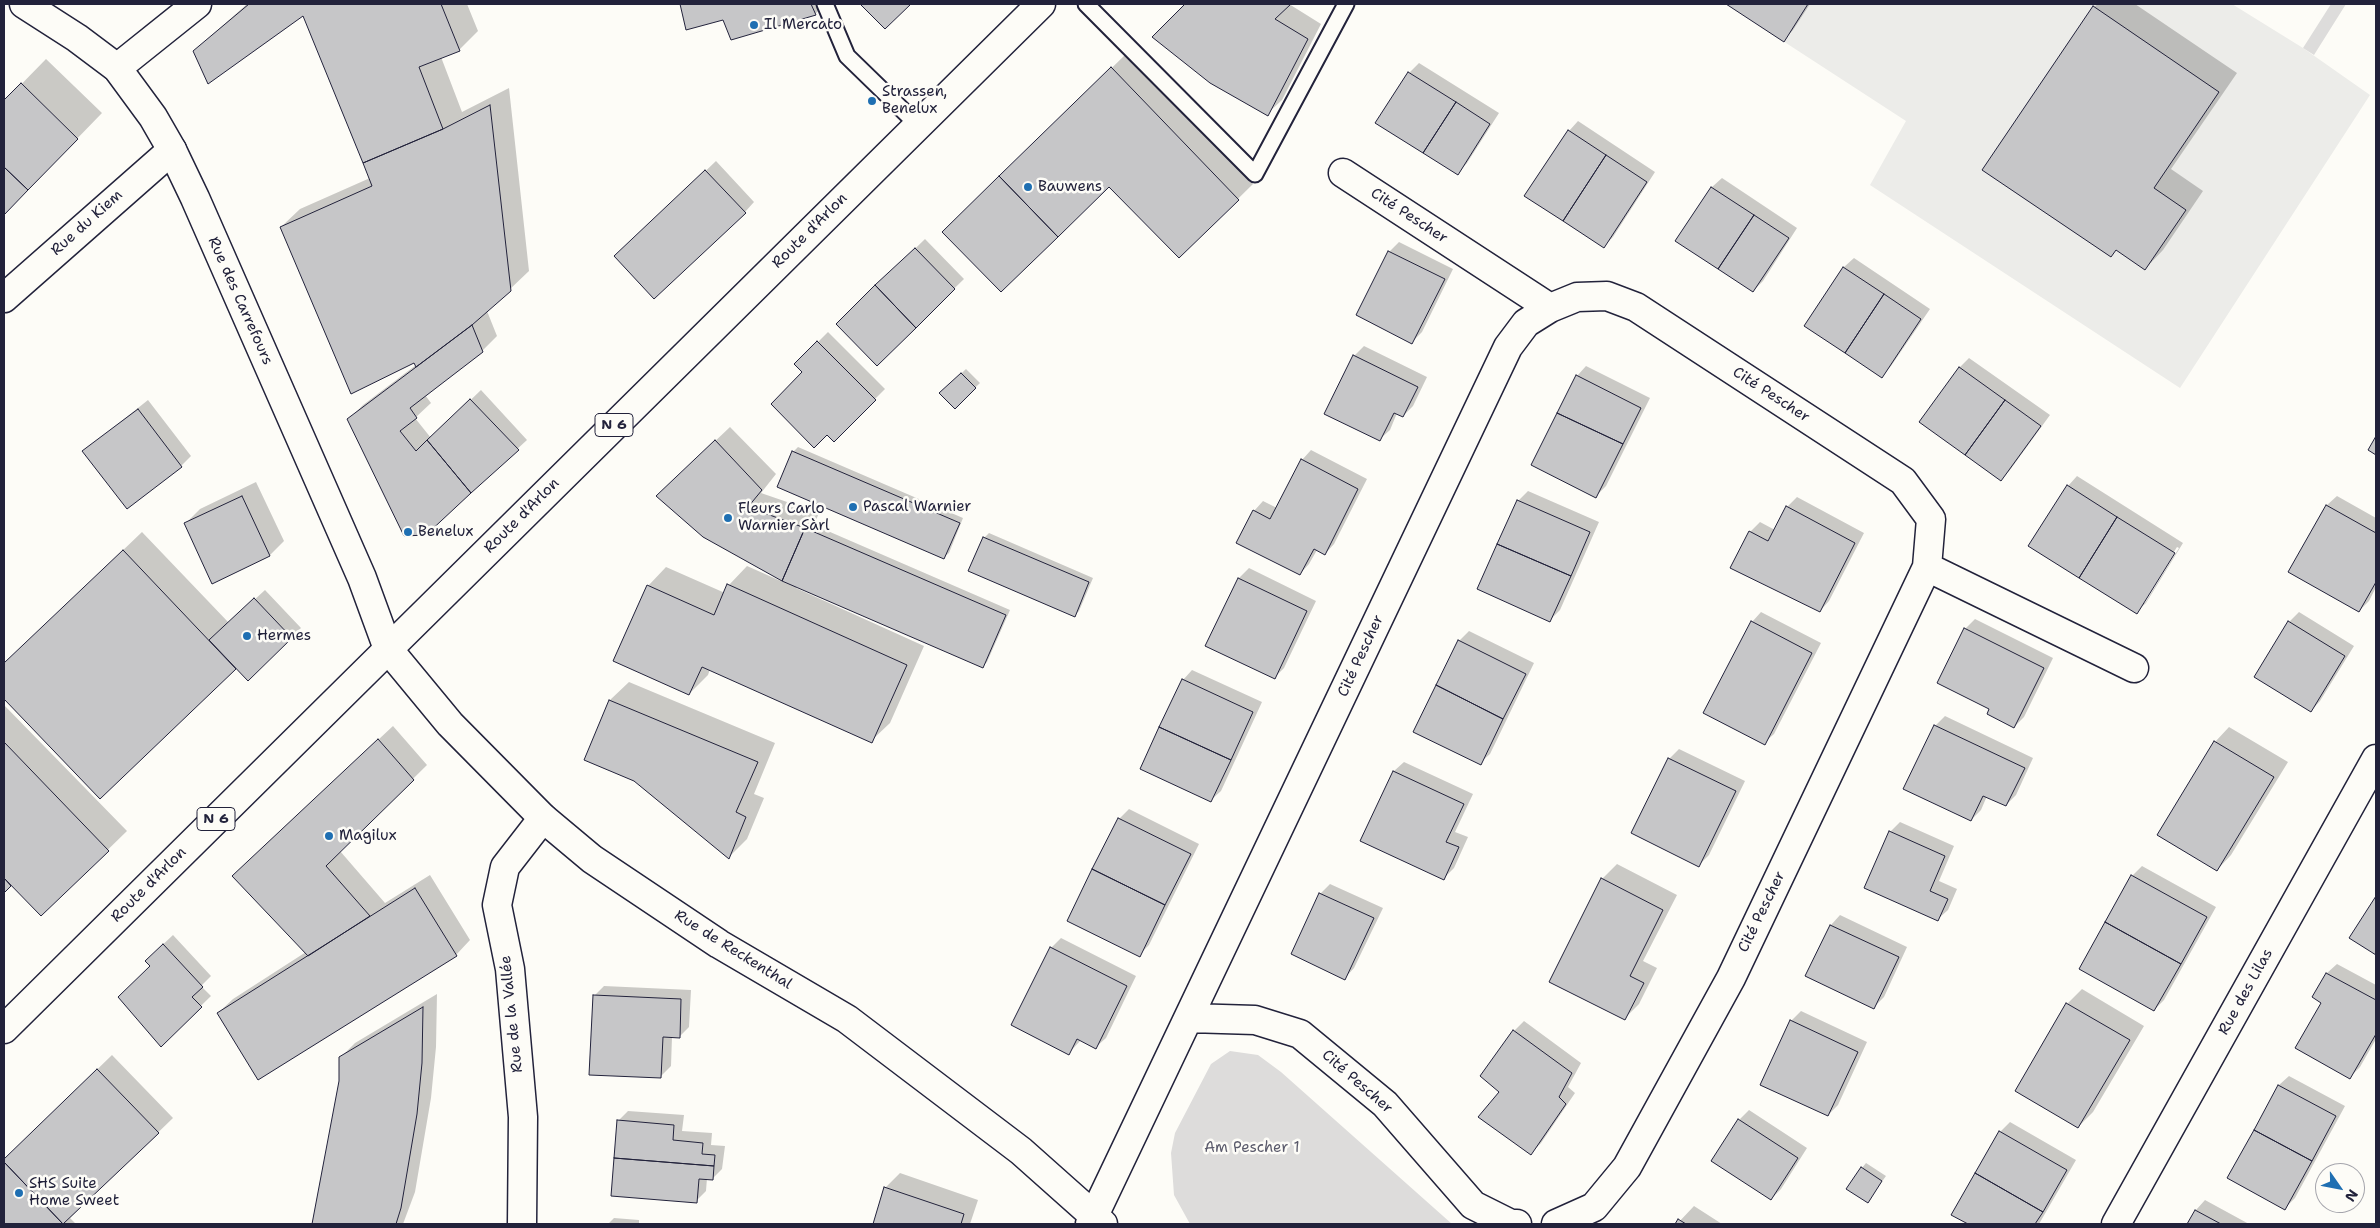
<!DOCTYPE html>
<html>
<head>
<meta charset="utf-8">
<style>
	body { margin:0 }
	#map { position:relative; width:2380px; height:1228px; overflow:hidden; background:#fdfcf7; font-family:"Shantell Sans",sans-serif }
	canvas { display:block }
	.frame { position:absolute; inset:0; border:5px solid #22223b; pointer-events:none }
	.north { position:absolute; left:2315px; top:1163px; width:50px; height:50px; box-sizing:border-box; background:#fdfcf7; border:1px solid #a5a5ac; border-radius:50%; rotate:123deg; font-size:14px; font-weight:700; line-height:20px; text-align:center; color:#22223b }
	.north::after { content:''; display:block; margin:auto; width:18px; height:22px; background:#1f6fb2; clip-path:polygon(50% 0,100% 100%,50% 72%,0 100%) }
</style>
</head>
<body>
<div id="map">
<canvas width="2380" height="1228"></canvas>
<div class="frame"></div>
<div class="north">N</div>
</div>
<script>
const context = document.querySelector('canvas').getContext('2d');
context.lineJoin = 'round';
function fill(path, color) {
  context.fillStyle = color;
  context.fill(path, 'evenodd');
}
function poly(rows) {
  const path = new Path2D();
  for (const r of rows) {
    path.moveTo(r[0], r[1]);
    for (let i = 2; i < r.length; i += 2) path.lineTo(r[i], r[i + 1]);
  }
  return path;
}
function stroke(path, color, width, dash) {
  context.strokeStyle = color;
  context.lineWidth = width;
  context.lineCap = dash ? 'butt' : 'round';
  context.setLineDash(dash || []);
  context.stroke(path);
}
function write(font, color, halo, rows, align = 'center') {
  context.font = font + ' "Shantell Sans",sans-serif';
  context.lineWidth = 5;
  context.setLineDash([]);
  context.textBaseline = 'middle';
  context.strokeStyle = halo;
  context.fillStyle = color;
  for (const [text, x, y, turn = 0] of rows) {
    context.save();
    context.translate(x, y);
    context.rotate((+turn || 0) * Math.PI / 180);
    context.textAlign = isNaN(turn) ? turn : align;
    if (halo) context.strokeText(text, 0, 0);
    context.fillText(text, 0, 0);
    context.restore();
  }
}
fill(poly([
	[1726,4,2232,4,2303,48,2370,95,2180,388,1870,185,1906,121]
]), '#ecece9');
fill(poly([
	[2331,4,2346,4,2314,55,2303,48],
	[1230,1051,1258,1055,1281,1072,1452,1224,1190,1224,1174,1195,1171,1153,1175,1133,1211,1064]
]), '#dddcdb');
fill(poly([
	[247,4,467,4,478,31,459,50,441,57,462,112,509,88,529,271,487,311,497,336,482,351,425,395,431,403,415,418,431,438,481,390,527,440,425,534,348,420,363,405,416,365,281,227,300,209,370,178,304,14,194,51],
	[682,4,826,4,815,14,724,19,687,28],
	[1186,4,1289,4,1321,24,1282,100,1267,114,1154,37],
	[1728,4,1810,4,1793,30,1783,40],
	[2098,4,2135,4,2237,73,2171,169,2203,191,2163,250,2145,269,2117,249,2111,256,2094,7],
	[1126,54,1253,184,1179,257,1109,185,944,232],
	[46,59,102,113,4,214,4,102],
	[1419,63,1499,113,1467,163,1458,173,1409,73],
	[1578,121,1655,172,1613,237,1603,247,1569,131],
	[716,161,754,202,745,212,626,247],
	[1722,178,1797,228,1763,281,1753,291,1677,240,1712,187],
	[925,239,964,279,877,364,838,324],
	[1399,242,1453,269,1422,332,1412,342,1389,252],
	[1854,258,1930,309,1891,366,1882,376,1805,325,1844,267],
	[828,332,885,389,834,440,804,372,796,364],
	[1364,346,1427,377,1413,406,1403,416,1397,413,1390,430,1380,439,1354,356],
	[1969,358,2050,415,2010,470,2001,480,1921,422,1960,367],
	[1586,366,1650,398,1606,486,1596,496,1577,376],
	[966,369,980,383,955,407,941,393],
	[148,400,191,456,181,466,84,451],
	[730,427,776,474,761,493,819,513,814,525,1010,610,987,662,983,666,797,586,796,588,924,646,890,723,871,741,710,669,708,675,689,694,648,586,666,567,725,593,729,585,747,566,783,582,784,580,672,482],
	[798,447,963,518,949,553,944,557,793,452],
	[1311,450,1367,479,1334,544,1325,554,1317,550,1309,564,1300,574,1254,511,1263,501,1277,508,1302,460],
	[2077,476,2183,543,2146,603,2136,612,2068,486],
	[2177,547,2179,548,2145,603,2142,603],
	[256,482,284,541,270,555,185,524,200,509],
	[1528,491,1599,522,1560,610,1550,620,1518,501],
	[2337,496,2376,518,2376,587,2369,601,2359,611,2290,571,2327,505],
	[1797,497,1864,533,1829,601,1820,611,1750,532,1760,522,1775,530,1787,507],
	[142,532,229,623,265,590,301,628,248,679,236,667,100,798,4,697,4,664],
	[989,533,1093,578,1079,611,1075,615,984,538],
	[1249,568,1316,601,1284,668,1274,678,1206,645,1239,578],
	[1761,612,1821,643,1774,734,1764,743,1752,622],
	[2299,612,2354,646,2320,701,2311,711,2289,622],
	[1975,619,2053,658,2024,717,2014,727,1991,709,1965,629],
	[1469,631,1534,663,1490,754,1480,763,1459,641],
	[1192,670,1262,702,1221,791,1211,800,1183,680],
	[629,682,775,743,754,794,764,798,747,839,729,857,634,780,586,760,610,700],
	[4,705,127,831,42,914,11,884,4,891],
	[1945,716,2033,758,2016,795,2006,805,1987,796,1981,810,1971,820,1935,726],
	[393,726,427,765,340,851,385,903,430,875,470,940,456,955,218,1013,233,999,306,952,248,861],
	[2229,727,2288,762,2231,855,2217,870,2215,742],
	[1679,749,1745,781,1709,855,1699,865,1669,759],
	[1404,762,1473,794,1455,832,1468,837,1454,868,1444,878,1394,771],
	[1129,809,1199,844,1149,945,1139,955,1119,819],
	[1900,822,1954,846,1939,881,1957,889,1948,910,1938,919,1890,832],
	[1617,864,1677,895,1643,961,1657,968,1639,1004,1625,1018,1602,879],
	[2142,866,2216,907,2164,1000,2154,1010,2132,876],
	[1330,884,1383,908,1354,968,1345,978,1320,894],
	[2376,899,2376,954,2351,938],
	[1840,915,1907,947,1884,997,1874,1007,1807,975,1831,925],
	[173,935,211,976,201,986,211,996,161,1045,151,966,156,951],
	[1061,938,1136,976,1106,1038,1096,1047,1081,1040,1069,1053,1051,948],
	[2337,964,2376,985,2376,1039,2360,1067,2350,1077,2322,1003,2314,996,2327,973],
	[604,986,691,990,689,1027,679,1037,672,1037,671,1066,661,1076,594,996],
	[2082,989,2144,1026,2093,1112,2078,1127,2067,1004],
	[437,994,436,1047,431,1098,415,1192,403,1224,313,1224,340,1081,340,1058,355,1043],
	[1801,1011,1867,1042,1838,1105,1828,1115,1791,1021],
	[1524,1021,1581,1063,1568,1087,1575,1093,1541,1143,1531,1153,1500,1092,1514,1031],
	[112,1055,173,1118,70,1218,76,1224,4,1224,4,1160],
	[2289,1076,2345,1106,2295,1198,2285,1208,2229,1178,2279,1085],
	[1749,1110,1807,1148,1781,1189,1771,1199,1713,1160,1739,1120],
	[628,1111,684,1115,682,1131,712,1133,711,1145,725,1146,722,1169,712,1179,707,1178,706,1191,696,1201,618,1121],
	[2010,1122,2076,1160,2039,1224,1970,1224,1953,1214,2000,1132],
	[1866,1163,1886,1176,1868,1201,1862,1168],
	[900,1173,978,1200,970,1224,874,1224,885,1188],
	[2205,1200,2249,1224,2188,1224,2196,1210],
	[1694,1206,1722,1224,1677,1224],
	[614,1218,639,1220,639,1224,608,1224]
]), '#0003');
const building = poly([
	[249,4,441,4,460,51,419,67,443,129,363,163,303,16,208,84,193,51,249,4],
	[680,4,811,4,816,15,731,40,723,20,686,30,680,4],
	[860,4,911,4,885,29,860,4],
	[1185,4,1291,4,1275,19,1308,39,1268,116,1210,83,1152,37,1185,4],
	[1726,4,1808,4,1784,42,1726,4],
	[2093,6,2219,92,2154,188,2186,210,2145,270,2116,250,2111,257,1982,170,2093,6],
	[1111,67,1239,200,1179,258,1109,187,1058,237,999,176,1111,67],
	[1408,72,1456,102,1423,153,1375,123,1408,72],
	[21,83,78,139,28,190,4,167,4,100,21,83],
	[1456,102,1490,124,1458,175,1423,153,1456,102],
	[490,105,511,291,472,325,416,367,414,363,351,394,280,227,372,186,363,163,443,129,490,105],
	[1568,130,1606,155,1563,221,1524,196,1568,130],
	[1606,155,1647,182,1604,248,1563,221,1606,155],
	[4,167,28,190,4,215,4,167],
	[705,170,746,213,654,299,614,256,705,170],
	[999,176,1058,237,1001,292,942,232,999,176],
	[1711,187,1754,215,1718,269,1675,241,1711,187],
	[1754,215,1789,238,1753,292,1718,269,1754,215],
	[915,248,955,289,916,328,875,285,915,248],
	[1388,251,1445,279,1412,344,1356,315,1388,251],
	[1843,267,1884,294,1845,353,1804,326,1843,267],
	[875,285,916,328,877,366,836,324,875,285],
	[1884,294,1921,319,1882,378,1845,353,1884,294],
	[472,325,483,352,410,408,417,418,400,431,416,451,427,440,471,493,426,535,404,536,347,419,472,325],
	[817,341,876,400,834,442,827,435,814,448,771,404,802,372,794,364,817,341],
	[1353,355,1418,387,1403,417,1394,413,1380,441,1324,414,1353,355],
	[1959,367,2005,400,1965,455,1919,422,1959,367],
	[961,373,976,388,955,409,939,393,961,373],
	[1576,375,1641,408,1623,444,1557,413,1576,375],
	[470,399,519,450,471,493,427,440,470,399],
	[2005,400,2041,426,2001,481,1965,455,2005,400],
	[138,409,182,467,127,509,82,451,138,409],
	[1557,413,1623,444,1596,498,1531,465,1557,413],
	[2376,436,2376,455,2368,450,2376,436],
	[715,440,762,490,748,507,805,528,782,581,703,537,656,496,715,440],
	[792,451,960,523,944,559,777,487,792,451],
	[1301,459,1358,489,1325,555,1314,549,1300,575,1236,543,1253,510,1270,519,1301,459],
	[2067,485,2117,517,2079,578,2028,546,2067,485],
	[242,496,270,556,212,584,184,523,242,496],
	[1517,500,1590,532,1571,576,1497,544,1517,500],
	[2326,505,2376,533,2376,582,2359,612,2288,572,2326,505],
	[1786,506,1855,543,1820,612,1730,568,1749,531,1768,541,1786,506],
	[2117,517,2175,553,2137,614,2079,578,2117,517],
	[805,528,1006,615,983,668,782,581,805,528],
	[983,537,1089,582,1075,617,968,571,983,537],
	[1497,544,1571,576,1550,622,1477,589,1497,544],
	[123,550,236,669,100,799,4,699,4,663,123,550],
	[1238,578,1307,611,1275,679,1205,646,1238,578],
	[727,584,907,665,872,743,702,667,689,695,613,661,647,585,714,615,727,584],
	[254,598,292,638,248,681,209,640,254,598],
	[1751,621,1812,653,1765,745,1703,713,1751,621],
	[2288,621,2345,656,2311,712,2254,677,2288,621],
	[1964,628,2044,668,2014,728,1987,714,1989,709,1937,683,1964,628],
	[1458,640,1526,674,1503,719,1436,685,1458,640],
	[1182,679,1253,712,1231,760,1159,727,1182,679],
	[1436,685,1503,719,1481,765,1413,732,1436,685],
	[609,700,758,762,736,812,746,817,729,859,634,781,584,760,609,700],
	[1934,725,2025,768,2006,806,1983,796,1971,821,1903,789,1934,725],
	[1159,727,1231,760,1211,802,1140,769,1159,727],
	[378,739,414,780,326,866,370,916,308,956,232,876,378,739],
	[2214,741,2274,777,2217,871,2157,835,2214,741],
	[4,742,109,851,41,916,4,878,4,742],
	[1668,758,1736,791,1699,867,1631,833,1668,758],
	[1393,771,1464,804,1446,842,1459,847,1444,880,1360,841,1393,771],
	[1118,818,1191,854,1165,905,1092,869,1118,818],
	[1889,831,1945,856,1930,891,1948,899,1938,921,1864,888,1889,831],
	[1092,869,1165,905,1140,957,1067,921,1092,869],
	[2131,875,2207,917,2181,964,2105,922,2131,875],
	[4,878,11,886,4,893,4,878],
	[1601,878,1663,910,1630,976,1644,983,1625,1020,1549,982,1601,878],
	[415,888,457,956,258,1080,217,1013,415,888],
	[1319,893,1374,918,1345,980,1291,954,1319,893],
	[2376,896,2376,955,2349,938,2376,896],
	[2105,922,2181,964,2154,1011,2079,969,2105,922],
	[1830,925,1899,957,1874,1009,1805,976,1830,925],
	[163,944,203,987,192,997,202,1007,161,1047,118,997,150,966,145,961,163,944],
	[1050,947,1127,986,1096,1049,1077,1039,1069,1055,1011,1025,1050,947],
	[2326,973,2376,1000,2376,1034,2350,1079,2295,1048,2321,1003,2312,997,2326,973],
	[593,995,681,999,680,1038,663,1037,661,1078,589,1075,593,995],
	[2066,1003,2130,1040,2078,1128,2015,1091,2066,1003],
	[423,1007,422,1063,417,1114,401,1208,396,1224,312,1224,339,1081,339,1057,423,1007],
	[1790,1020,1858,1052,1828,1116,1760,1085,1790,1020],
	[1513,1030,1572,1073,1559,1097,1566,1104,1531,1155,1478,1117,1499,1092,1480,1076,1513,1030],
	[97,1069,159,1133,63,1224,4,1162,4,1159,97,1069],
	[2278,1085,2336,1116,2312,1161,2254,1130,2278,1085],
	[1738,1119,1798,1158,1771,1200,1711,1161,1738,1119],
	[617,1120,674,1125,673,1140,703,1143,702,1154,715,1155,714,1166,614,1158,617,1120],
	[2254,1130,2312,1161,2285,1210,2227,1178,2254,1130],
	[1999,1131,2067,1170,2043,1212,1975,1173,1999,1131],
	[614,1158,714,1166,713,1180,699,1179,697,1203,611,1196,614,1158],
	[4,1162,63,1224,4,1224,4,1162],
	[1861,1167,1882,1181,1868,1203,1846,1189,1861,1167],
	[1975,1173,2043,1212,2035,1224,1968,1224,1951,1215,1975,1173],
	[884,1187,964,1214,961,1224,873,1224,884,1187],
	[2195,1210,2221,1224,2187,1224,2195,1210],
	[1678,1219,1686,1224,1675,1224,1678,1219]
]);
fill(building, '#c6c6c8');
stroke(building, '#22223b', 1);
const lane = poly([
	[825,4,847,56,918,125],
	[1086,4,1255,174,1346,4]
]);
const street = poly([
	[117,68,197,4],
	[1343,173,1550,308],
	[4,298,172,150],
	[1927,567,2134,668],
	[1189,1018,1255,1020,1300,1034,1385,1104,1473,1205,1511,1224,1517,1224],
	[522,1224,523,1117,510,969,497,905,505,867,543,818],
	[1090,1224,1508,347,1526,323,1550,308,1577,297,1607,296,1636,307,1903,481,1931,519,1927,567,1731,978,1627,1167,1594,1207,1556,1224],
	[2116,1224,2376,759]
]);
const secondary = poly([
	[24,4,77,38,117,68,153,117,172,150,195,198,362,578,388,649,450,724,543,818,592,859,719,944,847,1019,1021,1151,1103,1224]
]);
const primary = poly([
	[4,1029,1041,4]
]);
stroke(lane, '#22223b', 19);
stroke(street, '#22223b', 31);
stroke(secondary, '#22223b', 31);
stroke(primary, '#22223b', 31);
stroke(lane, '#fdfcf7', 15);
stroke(street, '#fdfcf7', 28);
stroke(secondary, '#fdfcf7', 28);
stroke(primary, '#fdfcf7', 28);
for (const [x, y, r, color] of [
	[754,25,5,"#1f6fb2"],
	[872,101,5,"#1f6fb2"],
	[1028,187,5,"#1f6fb2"],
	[853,507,5,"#1f6fb2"],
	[728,518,5,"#1f6fb2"],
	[408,532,5,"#1f6fb2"],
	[247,636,5,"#1f6fb2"],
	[329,836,5,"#1f6fb2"],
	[19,1193,5,"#1f6fb2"]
]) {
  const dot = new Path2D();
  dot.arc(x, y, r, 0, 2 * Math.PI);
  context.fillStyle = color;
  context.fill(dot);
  stroke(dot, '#fdfcf7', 2);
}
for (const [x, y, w] of [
	[614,425,38],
	[216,819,38]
]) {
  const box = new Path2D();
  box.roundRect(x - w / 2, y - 11.5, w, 23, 4);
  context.fillStyle = '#fdfcf7';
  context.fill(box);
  stroke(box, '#22223b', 1);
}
write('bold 14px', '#22223b', null, [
	["N 6",614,425],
	["N 6",216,819]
]);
write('15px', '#22223b', '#fdfcf7', [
	["Il Mercato",764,25],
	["Strassen,",882,92],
	["Benelux",882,109],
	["Bauwens",1038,187],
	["Pascal Warnier",863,507],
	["Fleurs Carlo",738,509],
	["Warnier Sàrl",738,526],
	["Benelux",418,532],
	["Hermes",257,636],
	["Magilux",339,836],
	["SHS Suite",29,1184],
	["Home Sweet",29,1201]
], 'left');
write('15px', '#22223b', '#fdfcf7', [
	["Cité Pescher",1409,216,33],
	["Rue du Kiem",87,223,-42],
	["Route d'Arlon",810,231,-45],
	["Rue des Carrefours",240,301,66],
	["Cité Pescher",1771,395,33],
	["Route d'Arlon",522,516,-45],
	["Cité Pescher",1361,656,-65],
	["Route d'Arlon",149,885,-45],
	["Cité Pescher",1762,912,-64],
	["Rue de Reckenthal",733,950,32],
	["Rue des Lilas",2246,992,-61],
	["Rue de la Vallée",512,1014,-96],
	["Cité Pescher",1357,1082,41]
]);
write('15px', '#5a5a6b', '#fdfcf7', [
	["Am Pescher 1",1252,1148]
]);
</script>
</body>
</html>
